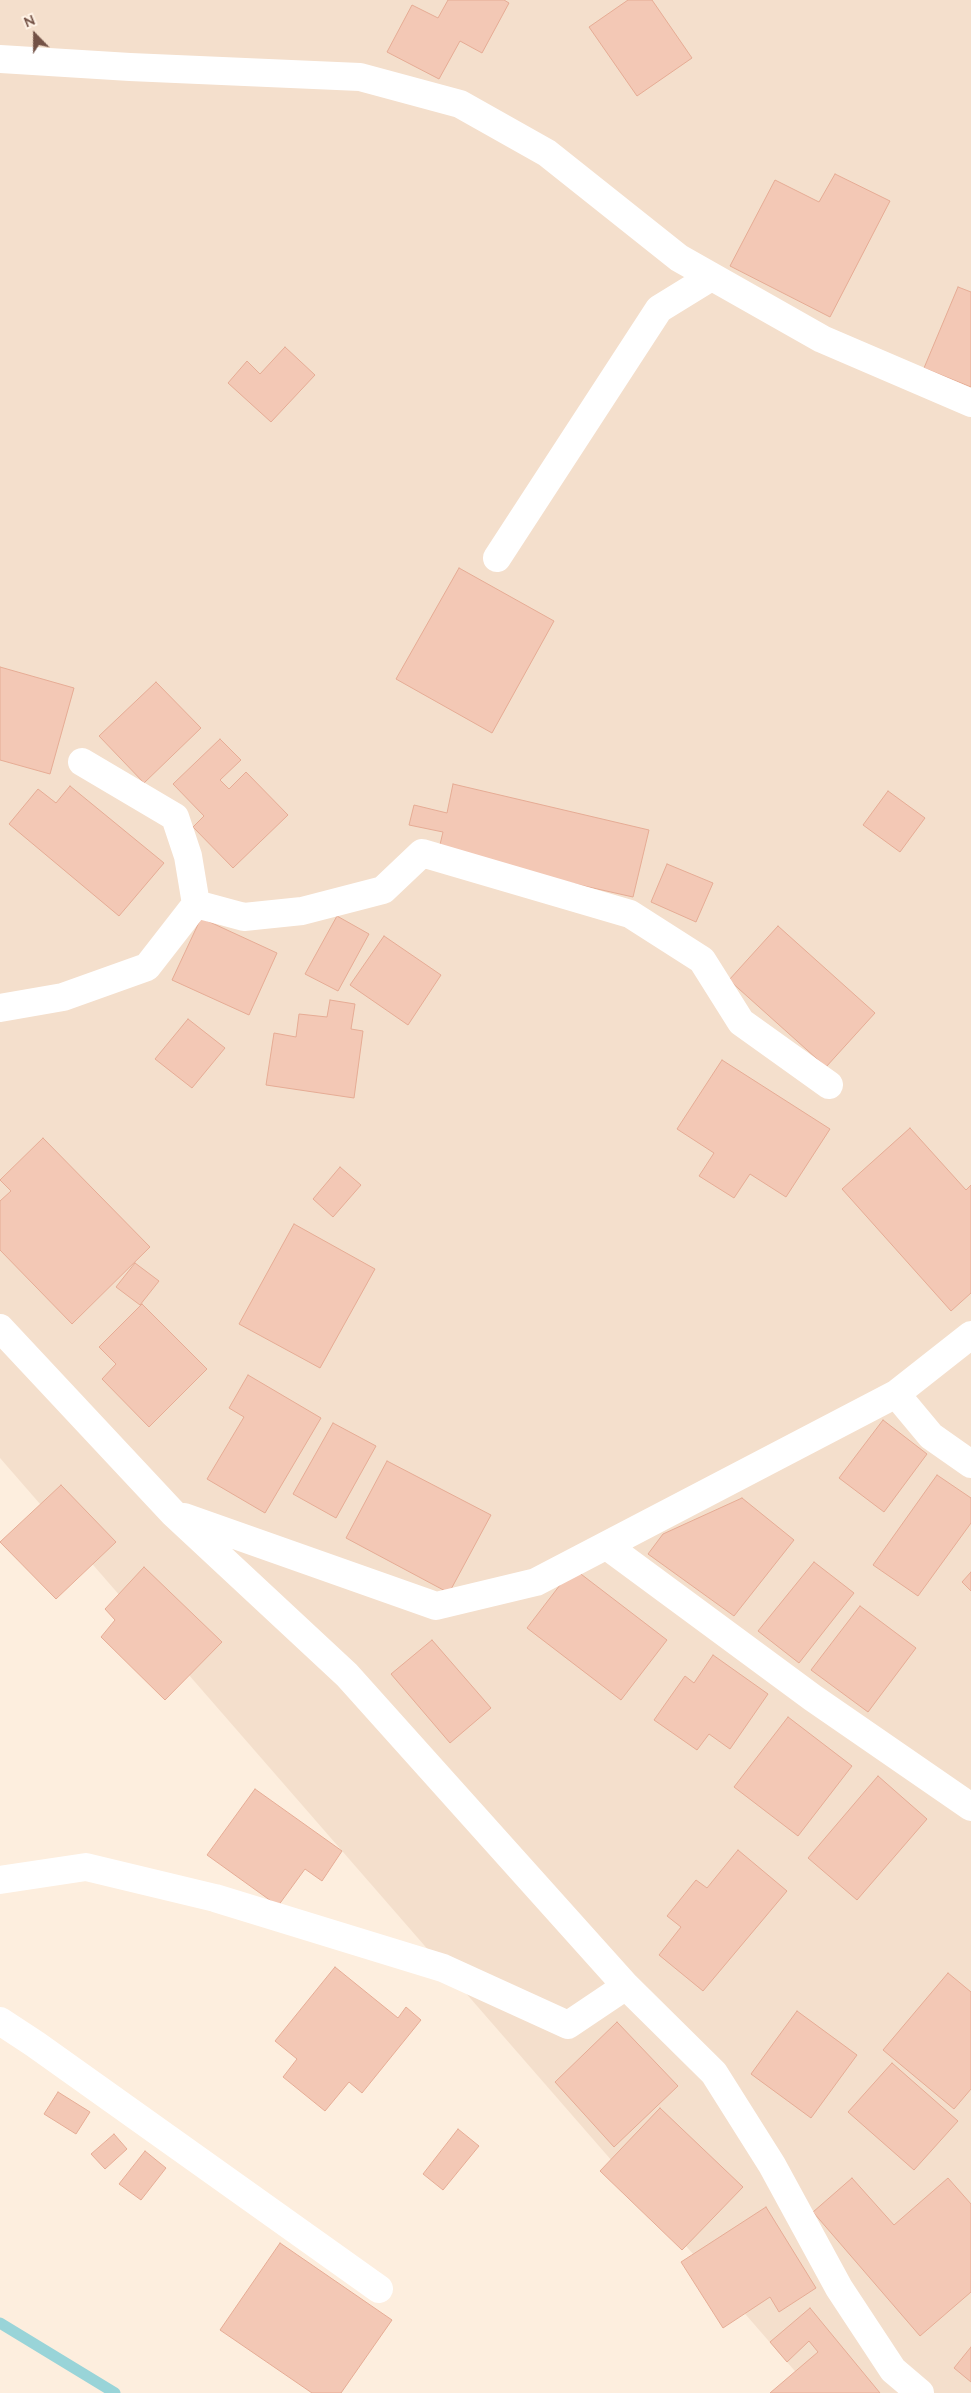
<!DOCTYPE html>
<html>
<head>
<meta charset="utf-8">
<style>
	body { margin:0 }
	#map { position:relative; width:971px; height:2393px; overflow:hidden; background:#fdeede; font-family:Mulish,sans-serif }
	canvas { display:block }
	.north { position:absolute; left:10px; top:10px; width:50px; height:50px; -webkit-text-stroke:4px #fff2e5; paint-order:stroke; rotate:338deg; font-size:14px; font-weight:700; line-height:20px; text-align:center; color:#735246 }
	.north::after { content:''; display:block; margin:auto; width:18px; height:22px; background:#735246; clip-path:polygon(50% 0,100% 100%,50% 72%,0 100%) }
</style>
</head>
<body>
<div id="map">
<canvas width="971" height="2393"></canvas>
<div class="north">N</div>
</div>
<script>
const context = document.querySelector('canvas').getContext('2d');
context.lineJoin = 'round';
function fill(path, color) {
  context.fillStyle = color;
  context.fill(path, 'evenodd');
}
function poly(rows) {
  const path = new Path2D();
  for (const r of rows) {
    path.moveTo(r[0], r[1]);
    for (let i = 2; i < r.length; i += 2) path.lineTo(r[i], r[i + 1]);
  }
  return path;
}
function stroke(path, color, width, dash) {
  context.strokeStyle = color;
  context.lineWidth = width;
  context.lineCap = dash ? 'butt' : 'round';
  context.setLineDash(dash || []);
  context.stroke(path);
}
fill(poly([
	[0,0,971,0,971,2393,814,2393,0,1458]
]), '#f4dfcc');
stroke(poly([
	[0,2323,115,2393]
]), '#99d4d8', 11);
const building = poly([
	[448,0,504,0,509,3,482,53,460,41,439,79,387,52,412,5,438,18,448,0],
	[628,0,652,0,692,58,637,96,589,27,628,0],
	[835,174,890,201,830,317,730,266,775,180,819,202,835,174],
	[958,287,971,292,971,387,924,368,958,287],
	[285,347,315,375,271,422,228,383,247,361,260,374,285,347],
	[459,568,554,621,492,733,396,679,459,568],
	[0,667,74,688,50,774,0,760,0,667],
	[156,682,201,728,144,783,99,736,156,682],
	[220,739,241,760,220,780,229,789,246,772,288,815,233,868,193,827,204,816,173,784,220,739],
	[453,784,649,830,633,897,438,853,443,832,409,825,414,805,447,813,453,784],
	[70,786,164,863,119,916,9,824,38,789,56,803,70,786],
	[888,791,925,818,900,852,863,825,888,791],
	[667,864,713,883,696,922,651,902,667,864],
	[337,916,369,934,338,991,305,974,337,916],
	[201,918,277,953,249,1015,172,980,201,918],
	[778,926,875,1013,826,1067,729,980,778,926],
	[384,936,441,975,408,1025,350,985,384,936],
	[330,1000,355,1004,351,1029,363,1031,354,1098,266,1085,274,1033,296,1037,299,1014,327,1017,330,1000],
	[188,1019,225,1048,192,1088,155,1059,188,1019],
	[722,1060,830,1129,786,1197,750,1174,734,1198,699,1176,714,1153,677,1129,722,1060],
	[910,1128,966,1190,971,1185,971,1293,951,1311,842,1189,910,1128],
	[43,1138,150,1247,72,1324,0,1250,0,1201,11,1191,0,1180,43,1138],
	[340,1167,361,1185,333,1217,313,1199,340,1167],
	[294,1224,375,1269,320,1368,239,1324,294,1224],
	[135,1263,159,1281,140,1305,116,1287,135,1263],
	[142,1304,207,1369,149,1427,102,1379,116,1364,99,1347,142,1304],
	[248,1375,321,1418,265,1513,207,1479,244,1417,229,1408,248,1375],
	[883,1420,927,1454,884,1512,839,1478,883,1420],
	[333,1423,376,1446,336,1518,293,1494,333,1423],
	[387,1461,491,1515,449,1593,346,1538,387,1461],
	[937,1475,971,1498,971,1523,918,1596,873,1565,937,1475],
	[61,1485,116,1542,56,1599,0,1542,61,1485],
	[742,1498,794,1540,734,1616,648,1554,663,1534,742,1498],
	[814,1562,854,1593,799,1663,758,1631,814,1562],
	[144,1567,222,1642,165,1700,101,1637,115,1620,105,1609,144,1567],
	[573,1568,667,1640,621,1700,527,1628,573,1568],
	[971,1572,971,1591,962,1582,971,1572],
	[860,1606,916,1648,868,1712,811,1670,860,1606],
	[432,1640,491,1708,450,1743,391,1674,432,1640],
	[713,1655,768,1694,730,1749,709,1734,697,1750,654,1720,685,1676,694,1683,713,1655],
	[788,1717,852,1766,798,1836,734,1787,788,1717],
	[878,1776,927,1819,857,1900,808,1858,878,1776],
	[255,1789,342,1851,322,1881,305,1869,278,1906,207,1855,255,1789],
	[738,1850,787,1891,703,1991,659,1955,681,1927,667,1916,696,1880,707,1888,738,1850],
	[335,1967,398,2018,406,2007,421,2020,362,2093,349,2082,325,2111,283,2077,297,2059,275,2041,335,1967],
	[948,1973,971,1992,971,2089,954,2109,883,2050,948,1973],
	[797,2011,857,2055,811,2118,751,2074,797,2011],
	[617,2022,678,2086,614,2147,555,2082,617,2022],
	[892,2063,958,2121,914,2170,848,2112,892,2063],
	[58,2092,90,2112,76,2134,44,2114,58,2092],
	[660,2108,743,2187,682,2250,600,2171,660,2108],
	[458,2129,479,2146,443,2190,423,2174,458,2129],
	[114,2134,127,2149,105,2169,91,2154,114,2134],
	[145,2151,166,2168,141,2200,119,2184,145,2151],
	[852,2178,894,2225,948,2178,971,2204,971,2292,920,2336,813,2212,852,2178],
	[766,2207,816,2288,779,2312,770,2297,723,2328,681,2262,766,2207],
	[280,2243,392,2320,341,2393,312,2393,220,2330,280,2243],
	[810,2308,880,2393,770,2393,818,2352,809,2341,787,2362,770,2342,810,2308],
	[971,2347,971,2382,954,2368,971,2347]
]);
fill(building, '#f3c8b5');
stroke(building, '#e6ac95', 1);
stroke(poly([
	[0,59,130,67,360,77,460,104,547,153,679,258,822,339,971,403],
	[497,558,659,309,711,277],
	[82,762,175,817,188,856,196,904],
	[0,1008,63,997,147,967,196,904,244,917,302,911,383,890,422,853,630,914,702,960,741,1022,829,1085],
	[0,1328,173,1513,347,1675,626,1986,714,2073,772,2165,839,2288,893,2370,920,2393],
	[896,1394,971,1335],
	[184,1517,436,1606,536,1582,896,1394,931,1436,971,1464],
	[607,1546,813,1698,971,1807],
	[0,1880,86,1867,215,1898,443,1968,568,2025,626,1986],
	[0,2021,35,2044,379,2289]
]), '#fff', 28);
</script>
</body>
</html>
